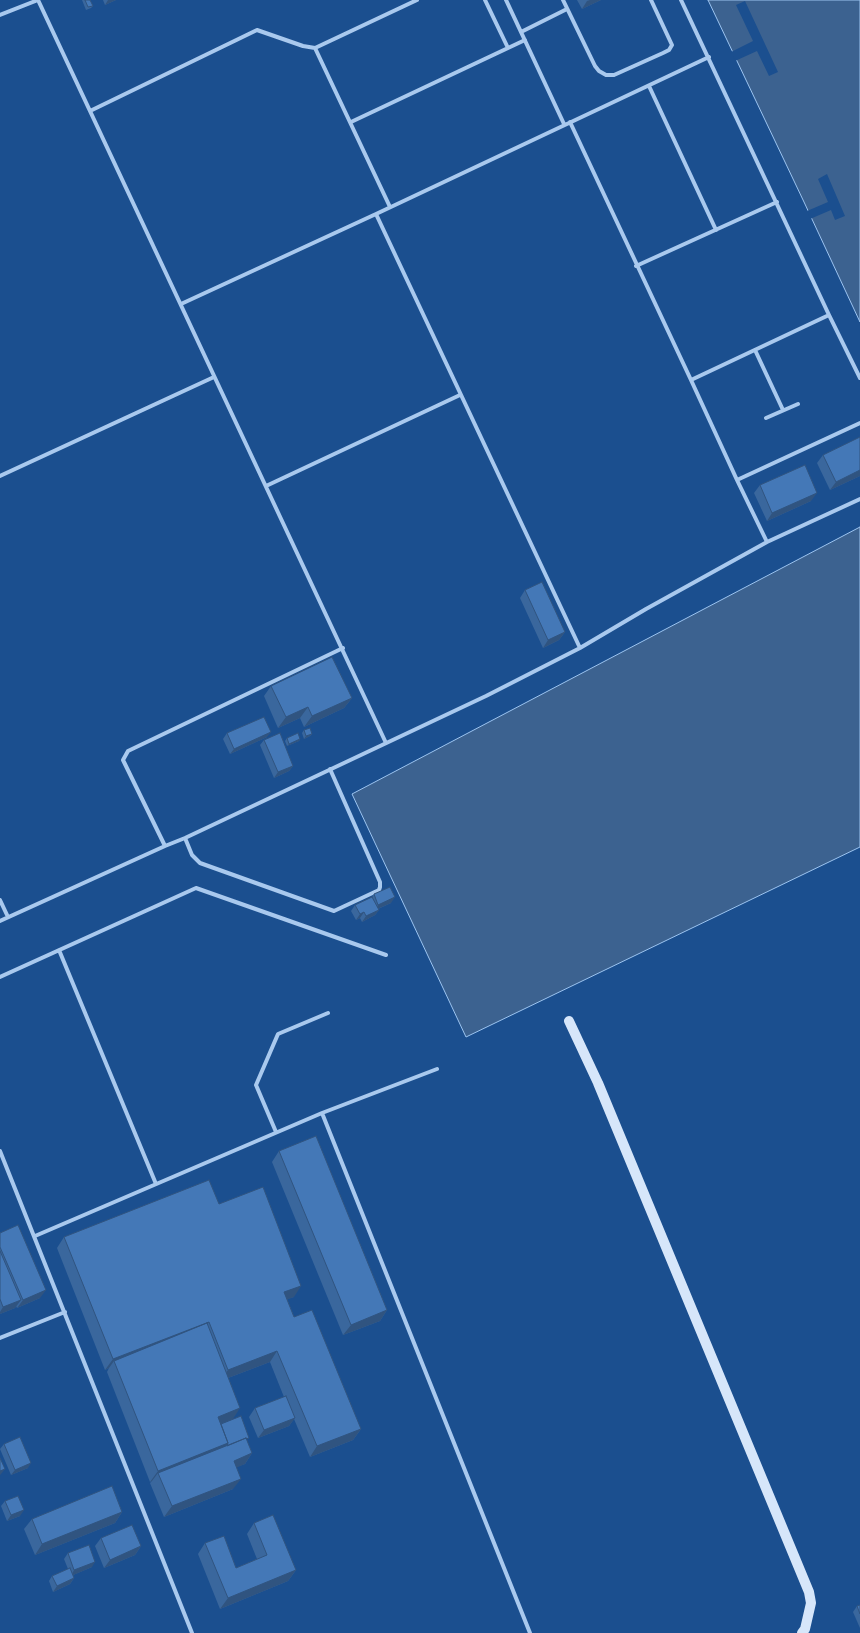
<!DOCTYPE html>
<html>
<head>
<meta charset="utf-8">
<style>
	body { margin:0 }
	canvas { display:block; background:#1b4f8f }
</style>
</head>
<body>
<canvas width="860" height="1633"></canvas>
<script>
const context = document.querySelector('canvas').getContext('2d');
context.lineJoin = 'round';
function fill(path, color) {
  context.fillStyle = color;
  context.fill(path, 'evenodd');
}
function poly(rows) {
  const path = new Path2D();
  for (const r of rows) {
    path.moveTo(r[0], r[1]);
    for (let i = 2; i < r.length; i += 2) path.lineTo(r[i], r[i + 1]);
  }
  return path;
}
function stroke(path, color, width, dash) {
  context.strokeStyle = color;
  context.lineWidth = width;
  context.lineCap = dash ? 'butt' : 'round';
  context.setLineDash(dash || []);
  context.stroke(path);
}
const water = poly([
	[708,0,860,0,860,322,804,202,708,0],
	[860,527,860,847,466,1037,352,794,860,527]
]);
fill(water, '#3c6290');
stroke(water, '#9cc4f0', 1);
fill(poly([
	[745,1,778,72,769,76,757,51,735,61,731,52,753,41,736,5],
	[827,174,845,216,835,220,831,210,810,219,807,211,828,202,818,179]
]), '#1b4f8f');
stroke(poly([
	[485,0,508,48],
	[506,0,564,124],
	[563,0,595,66,599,71,606,75,614,75,663,53,669,50,672,45,651,0],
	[681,0,829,315,860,378],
	[0,15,38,0,386,743],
	[521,32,567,9],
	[315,48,417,0],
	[649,86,716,230],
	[90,111,257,30,303,46,315,48,390,207],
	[351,122,525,40],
	[570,122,691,380,737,480,767,542],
	[376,214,580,648],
	[636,266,777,202],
	[181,304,376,214,709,57],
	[755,350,783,410],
	[691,380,829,315],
	[766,418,798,404],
	[0,476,214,377],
	[737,480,860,423],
	[266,486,460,395],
	[185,838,192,855,200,863,334,911,379,890,380,887,380,882,330,769],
	[165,846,123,760,128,751,343,648],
	[0,900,8,917],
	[0,921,165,846,185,838,486,696,580,648,646,609,767,542,860,499],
	[59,950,156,1184],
	[0,977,196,888,386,955],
	[322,1113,530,1633],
	[276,1132,256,1085,278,1034,328,1013],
	[0,1151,192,1633],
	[35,1236,322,1113,437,1069],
	[0,1338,65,1312]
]), '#a9c9ee', 4);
stroke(poly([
	[569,1021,598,1083,809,1592,811,1603,805,1629,802,1633]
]), '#d6e6fa', 10);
fill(poly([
	[82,0,90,0,93,6,91,8,86,10],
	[103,0,116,0,105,5],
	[577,0,601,0,582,9],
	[823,455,860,476,830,490,817,463],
	[760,485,811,501,767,521,754,493],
	[525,590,565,632,559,640,543,648,520,598],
	[271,686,352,698,344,708,304,727,300,718,278,728,264,696],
	[304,730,312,734,310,736,304,739,302,733],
	[227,733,267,737,230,754,223,739],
	[287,738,300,739,299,741,287,746,285,741],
	[264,740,293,766,289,771,274,778,260,745],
	[374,894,391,903,378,909,379,910,375,915,362,922,360,918,356,920,351,911,355,905,372,897],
	[279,1151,387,1310,380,1321,343,1335,272,1162],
	[219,1204,294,1297,287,1299,294,1317,361,1429,353,1440,310,1457,294,1419,289,1426,258,1438,249,1417,255,1408,284,1397,270,1362,228,1378,233,1419,220,1424,247,1441,252,1453,245,1464,236,1467,233,1489,164,1517,150,1483,152,1481,150,1482,107,1372,109,1368,105,1370,57,1248,64,1237],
	[0,1233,40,1298,17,1308,16,1306,15,1308,0,1314],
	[4,1444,28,1468,11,1475,0,1449],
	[5,1501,20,1516,7,1521,1,1506],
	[122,1512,115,1523,35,1555,24,1529,32,1519],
	[254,1523,296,1570,288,1581,220,1609,198,1554,205,1543,236,1568,257,1559,247,1534],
	[101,1538,141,1546,135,1555,104,1568,95,1546],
	[68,1553,92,1567,73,1575,74,1578,70,1584,53,1592,49,1581,52,1576,68,1569,64,1559],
	[860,1605,860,1628,853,1612,857,1606]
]), '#3a679d');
fill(poly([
	[108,0,116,0,105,5],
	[590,0,601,0,582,9,587,1],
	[860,470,860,476,830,490,836,482],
	[817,493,811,501,767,521,772,513],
	[565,632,559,640,543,648,548,640],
	[352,698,344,708,304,727,312,716],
	[308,707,300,718,278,728,286,717],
	[271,732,267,737,230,754,234,749],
	[312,734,310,736,304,739,306,736],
	[300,739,299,741,287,746,289,744],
	[293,766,289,771,274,778,278,772],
	[395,897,391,903,375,910,378,905],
	[379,910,375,915,362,922,366,916],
	[364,912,360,918,356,920,360,914],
	[301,1286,294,1297,277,1303,284,1292],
	[46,1290,40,1298,17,1308,23,1300],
	[21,1300,15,1308,0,1314,0,1312,3,1307],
	[387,1310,380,1321,343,1335,351,1325],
	[209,1322,201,1332,114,1361,109,1368,105,1370,113,1359],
	[277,1351,270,1362,220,1381,228,1370],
	[240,1408,233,1419,210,1428,218,1417],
	[295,1418,289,1426,258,1438,264,1430],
	[361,1429,353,1440,310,1457,317,1446],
	[228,1443,221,1453,158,1473,152,1481,150,1482,158,1471],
	[252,1453,245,1464,226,1472,234,1461],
	[31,1463,28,1468,11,1475,15,1470],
	[5,1469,1,1474,0,1475,0,1471],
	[241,1479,233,1489,164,1517,172,1506],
	[24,1510,20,1516,7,1521,11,1515],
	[122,1512,115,1523,35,1555,42,1544],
	[141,1546,135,1555,104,1568,110,1560],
	[95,1562,92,1567,71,1576,74,1570],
	[296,1570,288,1581,220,1609,228,1598],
	[74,1578,70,1584,53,1592,57,1586]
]), '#305480');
const building = poly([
	[85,0,90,0,93,6,88,7,85,0],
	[860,437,860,470,836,482,823,455,860,437],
	[805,465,817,493,772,513,760,485,805,465],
	[542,582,565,632,548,640,525,590,542,582],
	[332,657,352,698,312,716,308,707,286,717,271,686,332,657],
	[264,717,271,732,234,749,227,733,264,717],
	[310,728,312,734,306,736,304,730,310,728],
	[280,733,293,766,278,772,264,740,280,733],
	[298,733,300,739,289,744,287,738,298,733],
	[390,887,395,897,378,905,374,894,390,887],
	[372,897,379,910,366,916,364,912,360,914,355,905,372,897],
	[316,1136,387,1310,351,1325,279,1151,316,1136],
	[209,1180,219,1204,263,1187,301,1286,284,1292,294,1317,312,1310,361,1429,317,1446,277,1351,228,1370,209,1322,113,1359,64,1237,209,1180],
	[18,1225,46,1290,23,1300,0,1247,0,1233,18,1225],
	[0,1251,21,1300,3,1307,0,1299,0,1251],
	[207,1323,240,1408,218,1417,228,1443,158,1471,114,1361,207,1323],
	[286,1396,295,1418,264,1430,255,1408,286,1396],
	[241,1416,249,1438,246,1439,246,1438,227,1446,228,1443,221,1424,241,1416],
	[20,1437,31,1463,15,1470,4,1444,20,1437],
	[246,1438,252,1453,234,1461,241,1479,172,1506,158,1473,246,1438],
	[0,1458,5,1469,0,1471,0,1458],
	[112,1486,122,1512,42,1544,32,1519,112,1486],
	[18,1496,24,1510,11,1515,5,1501,18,1496],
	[273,1515,296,1570,228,1598,205,1543,224,1536,236,1568,267,1555,254,1523,273,1515],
	[132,1525,141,1546,110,1560,101,1538,132,1525],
	[89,1545,95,1562,74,1570,68,1553,89,1545],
	[70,1568,74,1578,57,1586,52,1576,70,1568],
	[860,1605,860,1614,857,1606,860,1605]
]);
fill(building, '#4478b7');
stroke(building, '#305480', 1);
</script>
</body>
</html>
